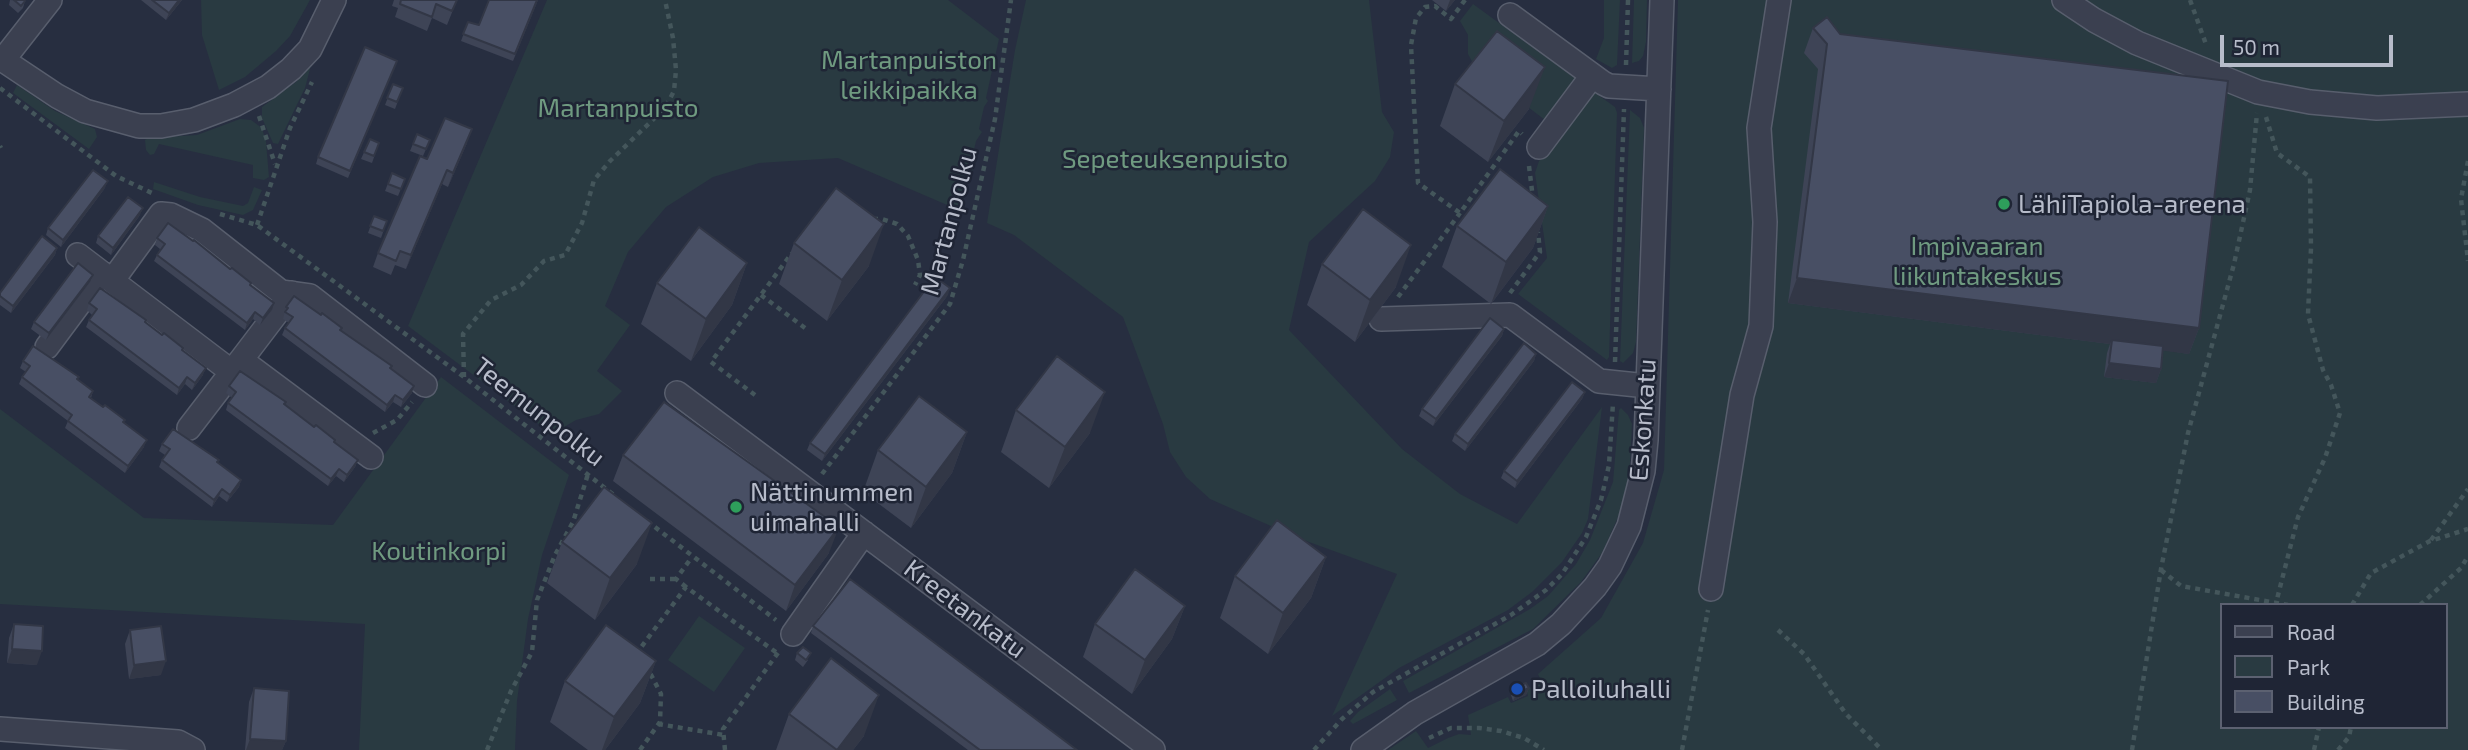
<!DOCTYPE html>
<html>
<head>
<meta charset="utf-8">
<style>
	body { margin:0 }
	#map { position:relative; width:2468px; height:750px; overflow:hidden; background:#272e40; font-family:"Exo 2",sans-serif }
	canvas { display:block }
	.legend { position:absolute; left:2220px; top:603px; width:228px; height:126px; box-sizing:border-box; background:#1f2535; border:2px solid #5c6171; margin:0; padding:9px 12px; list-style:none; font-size:21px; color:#b7bcca }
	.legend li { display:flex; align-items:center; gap:14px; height:35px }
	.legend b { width:35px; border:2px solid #5c6171 }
	.scale { position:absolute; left:2220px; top:35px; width:173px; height:32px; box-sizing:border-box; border:4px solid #b7bcca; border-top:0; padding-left:9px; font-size:21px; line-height:24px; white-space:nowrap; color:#b7bcca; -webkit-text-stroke:5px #1f2535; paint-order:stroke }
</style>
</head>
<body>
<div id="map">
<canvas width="2468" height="750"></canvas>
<ul class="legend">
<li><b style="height:9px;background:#3b4050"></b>Road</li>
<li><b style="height:19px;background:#293a41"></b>Park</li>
<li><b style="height:19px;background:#484f64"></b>Building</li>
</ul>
<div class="scale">50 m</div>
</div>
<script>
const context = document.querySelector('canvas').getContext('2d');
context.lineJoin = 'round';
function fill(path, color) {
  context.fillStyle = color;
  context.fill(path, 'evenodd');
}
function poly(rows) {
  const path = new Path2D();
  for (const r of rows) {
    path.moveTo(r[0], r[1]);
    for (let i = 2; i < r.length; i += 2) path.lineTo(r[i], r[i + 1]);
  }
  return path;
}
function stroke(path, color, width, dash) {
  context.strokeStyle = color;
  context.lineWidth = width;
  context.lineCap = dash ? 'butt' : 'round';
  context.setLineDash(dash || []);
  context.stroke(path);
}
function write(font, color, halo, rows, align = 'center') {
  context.font = font + ' "Exo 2",sans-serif';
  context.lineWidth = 5;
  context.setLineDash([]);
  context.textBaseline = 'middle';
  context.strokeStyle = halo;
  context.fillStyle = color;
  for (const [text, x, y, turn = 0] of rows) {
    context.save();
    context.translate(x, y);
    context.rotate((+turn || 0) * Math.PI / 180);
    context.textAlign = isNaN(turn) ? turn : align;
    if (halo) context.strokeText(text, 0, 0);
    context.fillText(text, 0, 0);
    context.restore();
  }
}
fill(poly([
	[201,0,310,0,290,36,276,51,245,77,219,90,202,35],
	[547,0,948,0,999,39,986,98,988,101,984,107,979,129,982,132,976,141,971,163,975,166,968,178,961,211,838,158,759,163,713,177,666,207,628,252,605,306,630,325,597,371,622,391,599,414,576,420,552,434,408,326],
	[1026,0,1369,0,1382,112,1394,132,1390,157,1375,181,1309,242,1289,330,1402,449,1460,494,1517,524,1602,407,1588,519,1582,533,1562,562,1532,592,1508,610,1399,668,1332,716,1397,574,1298,538,1210,499,1186,477,1170,452,1163,424,1123,317,1014,235,987,223,1015,50],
	[1604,0,1620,0,1617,65,1612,68,1596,59,1604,38],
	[1634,0,1647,0,1646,42,1643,56,1639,61,1632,63],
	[1678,0,2468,0,2468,750,1388,750,1416,731,1428,748,1448,738,1459,734,1471,735,1468,715,1508,697,1511,703,1528,696,1526,689,1542,683,1538,674,1601,618,1643,543,1664,470],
	[2221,605,2445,605,2445,727,2221,727],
	[1473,4,1580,82,1549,123,1475,67,1468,54,1468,35,1460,21],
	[311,65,305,88,278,144,273,143,262,118,262,107,296,82],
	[17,85,55,111,95,129,97,137,89,149,13,93],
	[1591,90,1615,107,1617,113,1609,357,1607,360,1518,294,1547,258,1535,173,1539,161],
	[1630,110,1640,118,1644,128,1636,342,1633,353,1623,363,1620,361],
	[240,119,251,120,262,128,266,142,269,177,264,180,253,178,253,165,159,144,154,154,150,155,146,150,145,140,148,138,197,135],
	[154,182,200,197,243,206,248,203,254,187,262,190,253,210,243,215,198,205,153,189],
	[441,377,569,475,542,555,528,619,517,701,515,750,359,750,365,624,0,604,0,409,144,518,333,525],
	[1621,408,1628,415,1632,424,1629,483,1623,506,1602,553,1581,582,1533,629,1409,693,1403,681,1530,609,1548,596,1576,564,1590,540,1613,482,1619,410],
	[699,616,745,648,714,692,668,660],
	[1390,689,1397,700,1353,724,1350,721,1358,712]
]), '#293a41');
const minor = poly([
	[2064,0,2094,20,2137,43,2258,92,2310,102,2377,108,2468,104],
	[1510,15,1603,83,1609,86,1659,89],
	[0,58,57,96,85,111,139,126,161,126,194,120,234,105,268,87,291,69,310,49,334,0],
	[3,60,50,0],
	[1539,147,1592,76],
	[78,255,232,372,189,428],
	[112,281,161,214,171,215,202,230,281,292,310,296,425,385],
	[1381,319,1510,315,1599,381,1647,386],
	[47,347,102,273],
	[241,360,292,293],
	[232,372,241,360,371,457],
	[677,393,1153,750],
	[1711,589,1742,395,1761,326,1765,222,1759,128,1779,0],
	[793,634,864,533],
	[0,729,178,742,193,750],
	[1363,750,1415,713,1537,644,1561,624,1595,587,1610,566,1629,526,1643,471,1646,440,1662,0]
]);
stroke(minor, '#585e6d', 26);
stroke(poly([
	[1465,0,1451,19,1435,6,1425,7,1416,18,1411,45,1418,183,1460,213,1519,131,1522,134],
	[2190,0,2207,47],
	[1626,65,1628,0],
	[0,88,116,176,154,194],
	[259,116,275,164],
	[2266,117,2277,153,2310,177,2311,248,2308,314,2323,370,2331,385,2340,413,2325,458,2298,517,2276,603],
	[0,146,1,148],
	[2468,161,2461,199,2468,261],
	[1529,166,1533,199],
	[220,214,257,225,464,377,615,496],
	[873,219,882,219,897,224,908,236,918,260,920,275,915,285],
	[257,225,290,128,312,82],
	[1510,293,1540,252,1538,232],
	[761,295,805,328],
	[1398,297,1460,213],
	[1615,362,1624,109],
	[464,377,463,334,491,300,521,285,544,261,565,255,582,223,594,180,610,161,665,108,674,91,676,70,673,38,665,0],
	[755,395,711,362,792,253],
	[373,433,397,420,412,402],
	[822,474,950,304,963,260,995,119,1011,0],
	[647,521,776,620],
	[2431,540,2468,489],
	[2161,570,2181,586,2288,605],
	[650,579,676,579],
	[686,587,676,579,692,557],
	[2352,605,2371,573,2430,541,2468,529],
	[2420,605,2461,568,2468,556],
	[1778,630,1804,654,1846,714,1882,750],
	[641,655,639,650,686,587,777,653],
	[658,724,724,735],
	[1429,738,1451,728,1479,728,1501,731,1524,738,1544,750],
	[487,750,511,691,532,652,537,600,555,555,573,522,588,474],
	[640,750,660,722,661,694,648,669],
	[725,750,723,729,780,650],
	[1314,750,1342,719,1373,692,1511,615,1546,590,1562,574,1586,537,1601,500,1609,465,1613,403],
	[1682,750,1708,610],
	[2132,750,2161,569,2188,433,2234,264,2250,190,2257,113],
	[2314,750,2319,727],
	[2338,750,2349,737,2351,727]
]), '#44565b', 4.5, [5, 5]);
stroke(minor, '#3b4050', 23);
fill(poly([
	[10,0,25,1,23,8,18,13,9,5],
	[141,0,182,0,166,20],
	[394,0,457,0,447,25,432,18,427,31,395,17,398,8,392,6],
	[538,0,513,61,461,41,468,22,479,25],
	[1432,0,1455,0,1446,11],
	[1813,28,1840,34,2199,328,2189,354,2163,350,2161,369,2156,383,2104,377,2107,353,2110,344,1788,303,1818,69,1804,53],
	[397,61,348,178,316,164,318,157],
	[393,84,403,88,395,109,385,105],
	[1455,84,1529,109,1488,162,1440,126],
	[417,134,430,140,423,156,410,151],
	[370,139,379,143,372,163,361,159],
	[467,143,448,187,442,184,406,269,395,265,391,275,373,267,378,253,427,159],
	[392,173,405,179,398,196,385,191],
	[105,188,61,247,46,235,48,228],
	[1548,206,1533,248,1491,304,1442,267,1457,226],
	[140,215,111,255,96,243,98,236],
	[374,216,387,221,381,238,368,233],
	[157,238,230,269,251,285,272,310,260,325,253,319,245,330,154,261,160,249,155,245],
	[794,243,869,266,827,321,779,284],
	[57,248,55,255,11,313,0,305,0,293],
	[747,263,732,305,691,361,641,324,657,283],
	[1322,264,1396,287,1355,342,1307,305],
	[90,282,46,340,31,329,34,322],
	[948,295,822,461,807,450,810,443],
	[89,303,145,322,182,351,203,375,192,390,185,384,177,395,86,327,89,320,92,315,87,310],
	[286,307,321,315,342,328,341,330,391,368,412,393,401,407,393,402,385,412,282,335,285,328,289,323,283,319],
	[1504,329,1502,336,1433,426,1419,416,1422,409],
	[1536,354,1534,361,1465,451,1452,441,1455,434],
	[23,361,78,380,93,391,91,398,123,423,144,447,125,473,65,428,68,421,19,384,22,377,26,372,20,368],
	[229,386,285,405,358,460,355,467,344,482,336,476,328,486,226,410,228,403,232,398,226,393],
	[1585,392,1582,399,1515,488,1501,478,1504,471],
	[1016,410,1090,433,1049,488,1001,452],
	[967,432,952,473,911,528,863,492,878,450],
	[162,444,219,460,218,463,241,480,239,487,227,502,219,496,212,507,159,467,162,460,165,455,159,451],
	[623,455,829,553,786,611,613,481],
	[562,542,637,564,595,620,547,583],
	[1326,557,1311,598,1268,654,1220,618,1235,576],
	[1185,606,1172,639,1132,694,1083,657,1095,624],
	[14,624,37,665,7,663,9,638],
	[813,626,1077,750,968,750,811,633],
	[130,630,161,675,129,679,125,644],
	[797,653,808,660,803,667,795,660],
	[656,661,640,703,605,750,588,750,550,722,565,681],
	[254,688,286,741,282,750,245,750,249,702],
	[1514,688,1529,688,1526,695,1513,701,1511,695],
	[789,714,864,736,853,750,776,750]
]), '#3e4456');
fill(poly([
	[179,0,182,0,166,20,169,13],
	[1450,0,1455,0,1446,11],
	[1545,67,1529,109,1488,162,1504,121],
	[472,129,467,143,448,187,453,173],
	[447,170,442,184,406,269,411,255],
	[108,181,105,188,61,247,63,240],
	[1548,206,1533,248,1491,304,1506,262],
	[143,208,140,215,111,255,113,248],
	[884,224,869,266,827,321,842,280],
	[1411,245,1396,287,1355,342,1370,300],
	[57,248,55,255,11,313,13,306],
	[747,263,732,305,691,361,706,319],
	[93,275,90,282,46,340,49,333],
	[1797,278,2199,328,2189,354,2111,344,2112,340,2110,344,1788,303],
	[950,288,948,295,822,461,825,454],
	[274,303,272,310,260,325,263,318],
	[255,312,253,319,245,330,247,323],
	[1504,329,1502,336,1433,426,1436,419],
	[1536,354,1534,361,1465,451,1468,444],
	[2109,363,2161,369,2156,383,2104,377],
	[206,368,203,375,192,390,195,383],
	[187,377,185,384,177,395,179,388],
	[414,386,412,393,401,407,403,400],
	[1105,392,1090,433,1049,488,1065,447],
	[1585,392,1582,399,1515,488,1517,481],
	[395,395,393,402,385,412,387,405],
	[967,432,952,473,911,528,926,487],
	[147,440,144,447,125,473,128,466],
	[358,460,355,467,344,482,347,475],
	[339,469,336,476,328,486,331,479],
	[241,480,239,487,227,502,230,495],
	[222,489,219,496,212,507,214,500],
	[652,523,637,564,595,620,610,578],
	[839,527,829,553,786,611,795,585],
	[1326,557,1311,598,1268,654,1283,613],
	[1185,606,1172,639,1132,694,1145,660],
	[12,649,42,651,37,665,7,663],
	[166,661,161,675,129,679,134,665],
	[656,661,640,703,605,750,602,750,614,717],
	[1529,688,1526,695,1513,701,1516,694],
	[879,695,864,736,853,750,837,750],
	[250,739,286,741,282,750,246,750]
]), '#323746');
const building = poly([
	[14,0,24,0,25,1,21,6,14,0],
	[152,0,179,0,169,13,152,0],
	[401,0,457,0,452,11,436,4,432,17,400,4,401,0],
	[489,0,537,0,515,54,463,34,468,22,479,25,489,0],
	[1827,17,1840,34,2228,81,2199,328,1797,278,1827,44,1813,28,1827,17],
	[1497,31,1545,67,1504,121,1455,84,1497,31],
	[365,47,397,61,350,171,318,157,365,47],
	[393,84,403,88,397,102,387,98,393,84],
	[445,118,472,129,453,173,447,170,411,255,400,251,396,261,378,253,420,156,427,159,445,118],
	[417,134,430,140,426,149,413,144,417,134],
	[370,139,379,143,374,156,364,152,370,139],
	[1500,169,1548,206,1506,262,1457,226,1500,169],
	[93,170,108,181,63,240,48,228,93,170],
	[392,173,405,179,401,189,388,184,392,173],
	[836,188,884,224,842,280,794,243,836,188],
	[128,197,143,208,113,248,98,236,128,197],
	[1363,209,1411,245,1370,300,1322,264,1363,209],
	[374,216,387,221,383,231,370,226,374,216],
	[168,223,193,241,194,240,230,269,232,268,251,283,250,285,274,303,263,318,255,312,247,323,157,255,165,244,157,238,168,223],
	[699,227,747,263,706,319,657,283,699,227],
	[42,236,57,248,13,306,0,296,0,293,42,236],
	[78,263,93,275,49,333,34,322,78,263],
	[935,277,950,288,825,454,810,443,935,277],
	[100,288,146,320,145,322,162,335,164,333,183,348,182,350,206,368,195,383,187,377,179,388,89,320,97,309,89,303,100,288],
	[294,296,321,315,322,313,342,328,340,330,392,366,390,368,414,386,403,400,395,395,387,405,285,328,293,317,285,312,288,308,286,307,294,296],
	[1490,318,1504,329,1436,419,1422,409,1490,318],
	[2112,340,2163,346,2161,369,2109,363,2112,340],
	[1524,343,1536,354,1468,444,1455,434,1524,343],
	[33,346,79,377,77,379,93,391,89,397,103,407,105,405,125,420,123,422,147,440,128,466,68,421,72,415,22,377,30,366,23,361,33,346],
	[1057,356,1105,392,1065,447,1016,410,1057,356],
	[240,371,286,402,284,404,314,427,316,425,335,440,334,442,358,460,347,475,339,469,331,479,228,403,236,392,229,386,240,371],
	[1572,382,1585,392,1517,481,1504,471,1572,382],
	[919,396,967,432,926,487,878,450,919,396],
	[664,402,839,527,795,585,623,455,664,402],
	[173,429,219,460,217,462,241,480,230,495,222,489,214,500,162,460,170,449,162,444,173,429],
	[604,487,652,523,610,578,562,542,604,487],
	[1277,520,1326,557,1283,613,1235,576,1277,520],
	[1135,569,1185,606,1145,660,1095,624,1135,569],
	[850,579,1077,750,980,750,813,626,850,579],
	[14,624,43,626,42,651,12,649,14,624],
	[606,625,656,661,614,717,565,681,606,625],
	[161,626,166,661,134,665,130,630,161,626],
	[803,647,811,653,806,660,797,653,803,647],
	[831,658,879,695,837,750,789,714,831,658],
	[1526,683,1529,688,1516,694,1514,688,1526,683],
	[254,688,289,691,286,741,250,739,254,688]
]);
fill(building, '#484f64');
stroke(building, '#323746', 2);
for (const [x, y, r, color] of [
	[2004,204,7,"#2e9e5b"],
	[736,507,7,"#2e9e5b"],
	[1517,689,7,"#1a4fb4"]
]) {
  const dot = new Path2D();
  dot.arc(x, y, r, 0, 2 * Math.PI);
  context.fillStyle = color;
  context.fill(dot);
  stroke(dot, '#1f2535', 2.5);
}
write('26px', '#6f9a80', '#1f2535', [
	["Martanpuiston",909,60],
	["leikkipaikka",909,90],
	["Martanpuisto",618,108],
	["Sepeteuksenpuisto",1175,159],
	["Impivaaran",1977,246],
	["liikuntakeskus",1977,276],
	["Koutinkorpi",439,551]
]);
write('26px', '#b7bcca', '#1f2535', [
	["LähiTapiola-areena",2018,204],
	["Nättinummen",750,492],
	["uimahalli",750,522],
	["Palloiluhalli",1531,689]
], 'left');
write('26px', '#b7bcca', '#1f2535', [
	["Martanpolku",949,221,-75],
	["Teemunpolku",539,412,38],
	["Eskonkatu",1643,420,-86],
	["Kreetankatu",965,609,37]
]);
</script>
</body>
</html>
